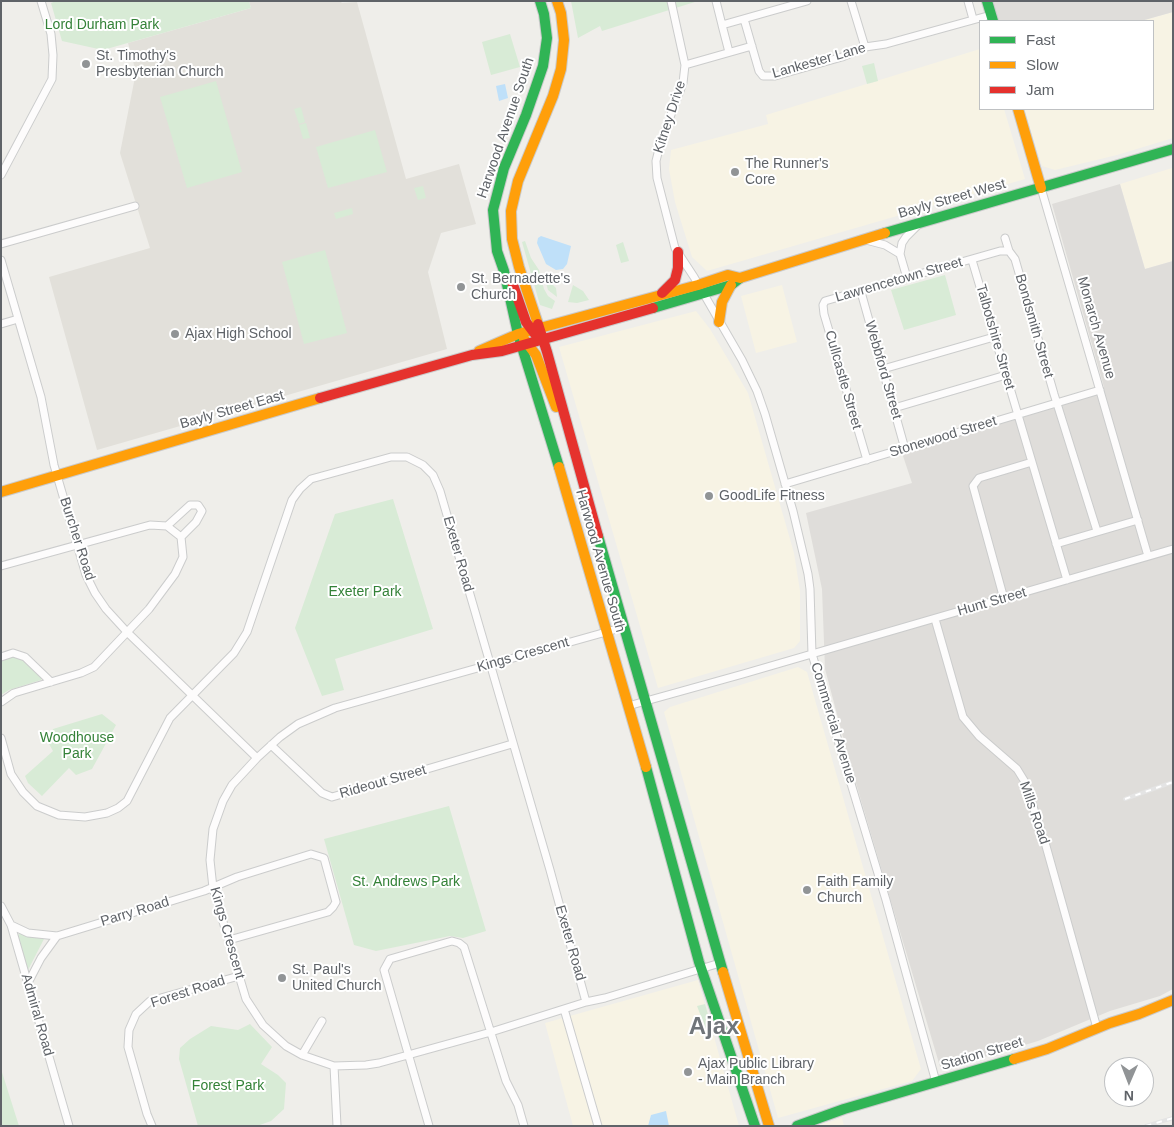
<!DOCTYPE html>
<html>
<head>
<meta charset="utf-8">
<style>
	body { margin:0 }
	#map { position:relative; width:1174px; height:1127px; overflow:hidden; background:#efeeea; font-family:Helvetica,sans-serif }
	canvas { display:block }
	.frame { position:absolute; inset:0; border:2px solid #5f6368; pointer-events:none }
	.legend { position:absolute; left:979px; top:20px; width:175px; height:90px; box-sizing:border-box; background:#fff; border:1px solid #bfc1c3; margin:0; padding:6px 9px; list-style:none; font-size:15px; color:#5f6368 }
	.legend li { display:flex; align-items:center; gap:10px; height:25px }
	.legend b { width:25px; border:1px solid #bfc1c3 }
	.north { position:absolute; left:1104px; top:1057px; width:50px; height:50px; box-sizing:border-box; background:#fff; border:1px solid #bfc1c3; border-radius:50%; rotate:181deg; font-size:14px; font-weight:700; line-height:20px; text-align:center; color:#5f6368 }
	.north::after { content:''; display:block; margin:auto; width:18px; height:22px; background:#919496; clip-path:polygon(50% 0,100% 100%,50% 72%,0 100%) }
</style>
</head>
<body>
<div id="map">
<canvas width="1174" height="1127"></canvas>
<div class="frame"></div>
<ul class="legend">
<li><b style="height:6px;background:#30b455"></b>Fast</li>
<li><b style="height:6px;background:#ff9f0a"></b>Slow</li>
<li><b style="height:6px;background:#e5322d"></b>Jam</li>
</ul>
<div class="north">N</div>
</div>
<script>
const context = document.querySelector('canvas').getContext('2d');
context.lineJoin = 'round';
function fill(path, color) {
  context.fillStyle = color;
  context.fill(path, 'evenodd');
}
function poly(rows) {
  const path = new Path2D();
  for (const r of rows) {
    path.moveTo(r[0], r[1]);
    for (let i = 2; i < r.length; i += 2) path.lineTo(r[i], r[i + 1]);
  }
  return path;
}
function stroke(path, color, width, dash) {
  context.strokeStyle = color;
  context.lineWidth = width;
  context.lineCap = dash ? 'butt' : 'round';
  context.setLineDash(dash || []);
  context.stroke(path);
}
function write(font, color, halo, rows, align = 'center') {
  context.font = font + ' Helvetica,sans-serif';
  context.lineWidth = 4;
  context.setLineDash([]);
  context.textBaseline = 'middle';
  context.strokeStyle = halo;
  context.fillStyle = color;
  for (const [text, x, y, turn = 0] of rows) {
    context.save();
    context.translate(x, y);
    context.rotate((+turn || 0) * Math.PI / 180);
    context.textAlign = isNaN(turn) ? turn : align;
    if (halo) context.strokeText(text, 0, 0);
    context.fillText(text, 0, 0);
    context.restore();
  }
}
fill(poly([
	[1173,12,1173,138,1117,155,1055,170,1042,166,1024,109,1153,109,1153,21,1141,21],
	[980,49,980,109,1004,109,1025,179,707,271,692,257,675,202,669,169,671,150,768,124,766,115],
	[1172,168,1173,261,1145,269,1120,184],
	[782,285,797,342,756,353,741,296],
	[696,311,710,329,748,393,794,553,800,591,800,641,794,648,658,688,559,347],
	[798,667,807,672,921,1069,912,1081,778,1118,664,712,670,707],
	[698,980,739,1126,573,1126,545,1023],
	[842,1118,844,1126,816,1126]
]), '#f7f3e4');
fill(poly([
	[992,1,1173,1,1173,12,1141,21,998,21],
	[1120,184,1145,269,1173,261,1173,989,1160,996,1110,1011,1038,1041,941,1070,850,763,825,669,822,589,806,513,912,483,900,447,1093,388,1104,387,1052,204]
]), '#dfddda');
fill(poly([
	[249,1,340,1,342,3,357,2,406,179,459,164,476,224,441,233,428,272,447,349,97,450,49,277,150,248,120,153,136,72,128,43,251,8]
]), '#e2e0da');
fill(poly([
	[56,1,249,1,251,8,103,50,62,41,51,3],
	[571,1,698,1,602,31,600,26,578,38],
	[510,34,520,67,491,75,482,42],
	[874,63,878,81,867,84,862,66],
	[216,81,242,172,187,188,160,97],
	[301,107,305,122,299,124,294,109],
	[306,123,310,138,303,139,299,125],
	[375,130,387,172,328,188,316,147],
	[423,186,426,198,418,200,414,188],
	[352,208,353,214,336,219,334,213],
	[525,241,531,258,539,270,544,289,548,296,555,301,552,309,540,305,522,242],
	[623,242,629,261,621,263,616,245],
	[325,250,347,333,304,344,282,262],
	[945,275,956,315,904,330,891,290],
	[544,276,556,288,557,297,548,290],
	[573,285,583,291,589,300,577,303,568,302],
	[393,499,433,629,335,659,344,690,322,696,295,628,335,514],
	[14,656,20,658,39,673,42,677,41,680,9,690,1,695,1,660],
	[102,714,116,725,92,769,76,775,69,768,42,796,28,783,25,776,53,751,49,744,53,729],
	[449,806,486,931,463,938,450,936,376,951,354,945,324,839],
	[19,933,26,936,44,939,28,970,18,936],
	[705,1004,713,1032,703,1029,702,1019,697,1006],
	[250,1024,272,1047,261,1064,278,1075,286,1083,284,1109,271,1121,257,1126,198,1126,179,1059,180,1048,190,1039,211,1026,238,1030],
	[1,1069,19,1126,1,1126]
]), '#d8ebd6');
fill(poly([
	[505,84,508,98,499,101,496,86],
	[541,236,571,246,567,264,563,269,556,270,546,264,537,243,538,238],
	[666,1111,669,1126,648,1126,651,1115]
]), '#bfe0f9');
const street = poly([
	[671,1,685,65,683,83,661,141,656,161,657,178,675,248,694,277,742,360,757,391,765,414,793,511,808,574,810,589,812,654,886,900,936,1082],
	[716,1,722,25],
	[851,1,865,47],
	[968,1,973,19],
	[744,19,759,71,763,76,775,76,842,57,865,47,886,44,991,15],
	[729,52,722,25,807,1],
	[685,65,752,46],
	[1,175,52,79,53,55,51,34,41,1],
	[1041,188,1148,556],
	[1005,238,1009,251],
	[866,240,885,245,900,254],
	[1,244,135,206],
	[1,260,41,397,54,465,79,551,86,575,95,593,106,609,127,632,257,758],
	[972,260,1067,580],
	[907,278,900,254,902,243,906,237,919,224],
	[861,292,905,449],
	[1,324,18,319],
	[883,369,994,337],
	[894,408,1006,375],
	[867,460,824,314,823,305,825,301,1000,251,1009,251,1015,259,1054,394,1097,531],
	[785,484,1100,390],
	[167,526,190,505,198,505,202,511,196,522,181,537],
	[1056,544,1138,520],
	[1,566,150,525,167,526,181,537,183,557,175,574,149,609,94,667,81,673,14,693,1,702],
	[1004,599,973,486,979,478,1032,462],
	[935,619,963,717,979,736,1017,769,1025,782,1046,846,1097,1028],
	[624,627,335,708,298,724,280,737,257,758,232,785,223,801,213,829,210,860,213,888,246,999,263,1025,286,1046,302,1055,334,1066,366,1065,379,1063,491,1032,586,1002,605,998,720,963],
	[1,657,13,653,25,657,51,682],
	[628,706,743,674,1173,549],
	[1,738,11,774,23,792,37,806,59,815,85,817,107,813,118,808,127,801,170,718,234,653,247,632,292,500,300,489,311,479,391,457,407,457,423,465,433,475,440,491,550,870,586,1002],
	[271,745,322,793,332,797,512,744],
	[1,906,11,925,69,1126],
	[11,925,28,933,57,936,204,891,237,877,311,854,324,858,336,902,333,907,328,912,229,940],
	[28,983,41,958,57,936],
	[564,1009,598,1126],
	[302,1055,322,1021],
	[334,1066,337,1126],
	[152,1126,147,1114,128,1047,129,1030,136,1014,150,1001,239,976],
	[429,1126,384,970,390,959,452,941,459,943,464,947,506,1081,518,1105,524,1126]
]);
const fast = poly([
	[540,1,544,14,547,38,543,66,526,115,504,168,493,210,497,251,504,271,518,334,559,467],
	[987,1,993,21],
	[885,233,1173,149],
	[653,308,731,285,740,278],
	[598,536,723,972],
	[646,767,699,962,755,1126],
	[797,1126,844,1109,1014,1059]
]);
const slow = poly([
	[1018,109,1041,188],
	[719,322,722,302,731,285],
	[538,324,519,267,512,239,511,211,518,181,553,96,561,69,564,40,561,13,557,1],
	[524,339,536,355,556,407],
	[479,351,518,334,698,285,728,275,740,278,885,233],
	[559,467,646,767],
	[1,492,320,398],
	[723,972,769,1126],
	[1014,1059,1047,1049,1110,1023,1139,1014,1173,1000]
]);
const jam = poly([
	[512,282,526,322,535,334],
	[662,293,675,280,678,268,678,252],
	[538,324,547,352,598,536],
	[320,398,472,355,502,351,653,308]
]);
stroke(street, '#cbcccc', 9);
stroke(fast, '#cacacb', 12);
stroke(slow, '#cacacb', 12);
stroke(jam, '#cacacb', 12);
stroke(street, '#fdfcfc', 7);
stroke(fast, '#30b455', 10);
stroke(slow, '#ff9f0a', 10);
stroke(jam, '#e5322d', 10);
const rail = poly([
	[1125,799,1173,782],
	[1146,1126,1173,1118]
]);
stroke(rail, '#e4e4e4', 4);
stroke(rail, '#fff', 2, [5.5]);
for (const [x, y, r, color] of [
	[86,64,5,"#919496"],
	[735,172,5,"#919496"],
	[461,287,5,"#919496"],
	[175,334,5,"#919496"],
	[709,496,5,"#919496"],
	[807,890,5,"#919496"],
	[282,978,5,"#919496"],
	[688,1072,5,"#919496"]
]) {
  const dot = new Path2D();
  dot.arc(x, y, r, 0, 2 * Math.PI);
  context.fillStyle = color;
  context.fill(dot);
  stroke(dot, '#fff', 2);
}
write('14px', '#348238', '#fff', [
	["Lord Durham Park",102,25],
	["Exeter Park",365,592],
	["Woodhouse",77,738],
	["Park",77,754],
	["St. Andrews Park",406,882],
	["Forest Park",228,1086]
]);
write('14px', '#5f6368', '#fff', [
	["St. Timothy's",96,56],
	["Presbyterian Church",96,72],
	["The Runner's",745,164],
	["Core",745,180],
	["St. Bernadette's",471,279],
	["Church",471,295],
	["Ajax High School",185,334],
	["GoodLife Fitness",719,496],
	["Faith Family",817,882],
	["Church",817,898],
	["St. Paul's",292,970],
	["United Church",292,986],
	["Ajax Public Library",698,1064],
	["- Main Branch",698,1080]
], 'left');
write('14px', '#5f6368', '#fff', [
	["Lankester Lane",819,61,-16],
	["Kitney Drive",670,117,-72],
	["Harwood Avenue South",506,128,-71],
	["Bayly Street West",952,199,-16],
	["Lawrencetown Street",899,280,-16],
	["Bondsmith Street",1034,326,74],
	["Monarch Avenue",1096,328,74],
	["Talbotshire Street",995,337,74],
	["Webbford Street",883,370,74],
	["Cullcastle Street",843,380,74],
	["Bayly Street East",232,410,-16],
	["Stonewood Street",943,437,-17],
	["Burcher Road",77,539,72],
	["Exeter Road",458,554,74],
	["Harwood Avenue South",600,561,74],
	["Hunt Street",992,602,-16],
	["Kings Crescent",523,655,-16],
	["Commercial Avenue",833,723,73],
	["Rideout Street",383,782,-16],
	["Mills Road",1034,813,71],
	["Parry Road",135,912,-17],
	["Kings Crescent",227,933,74],
	["Exeter Road",570,943,74],
	["Forest Road",188,992,-18],
	["Admiral Road",37,1015,74],
	["Station Street",982,1054,-17]
]);
write('bold 24px', '#70757a', '#fff', [
	["Ajax",714,1027]
]);
</script>
</body>
</html>
